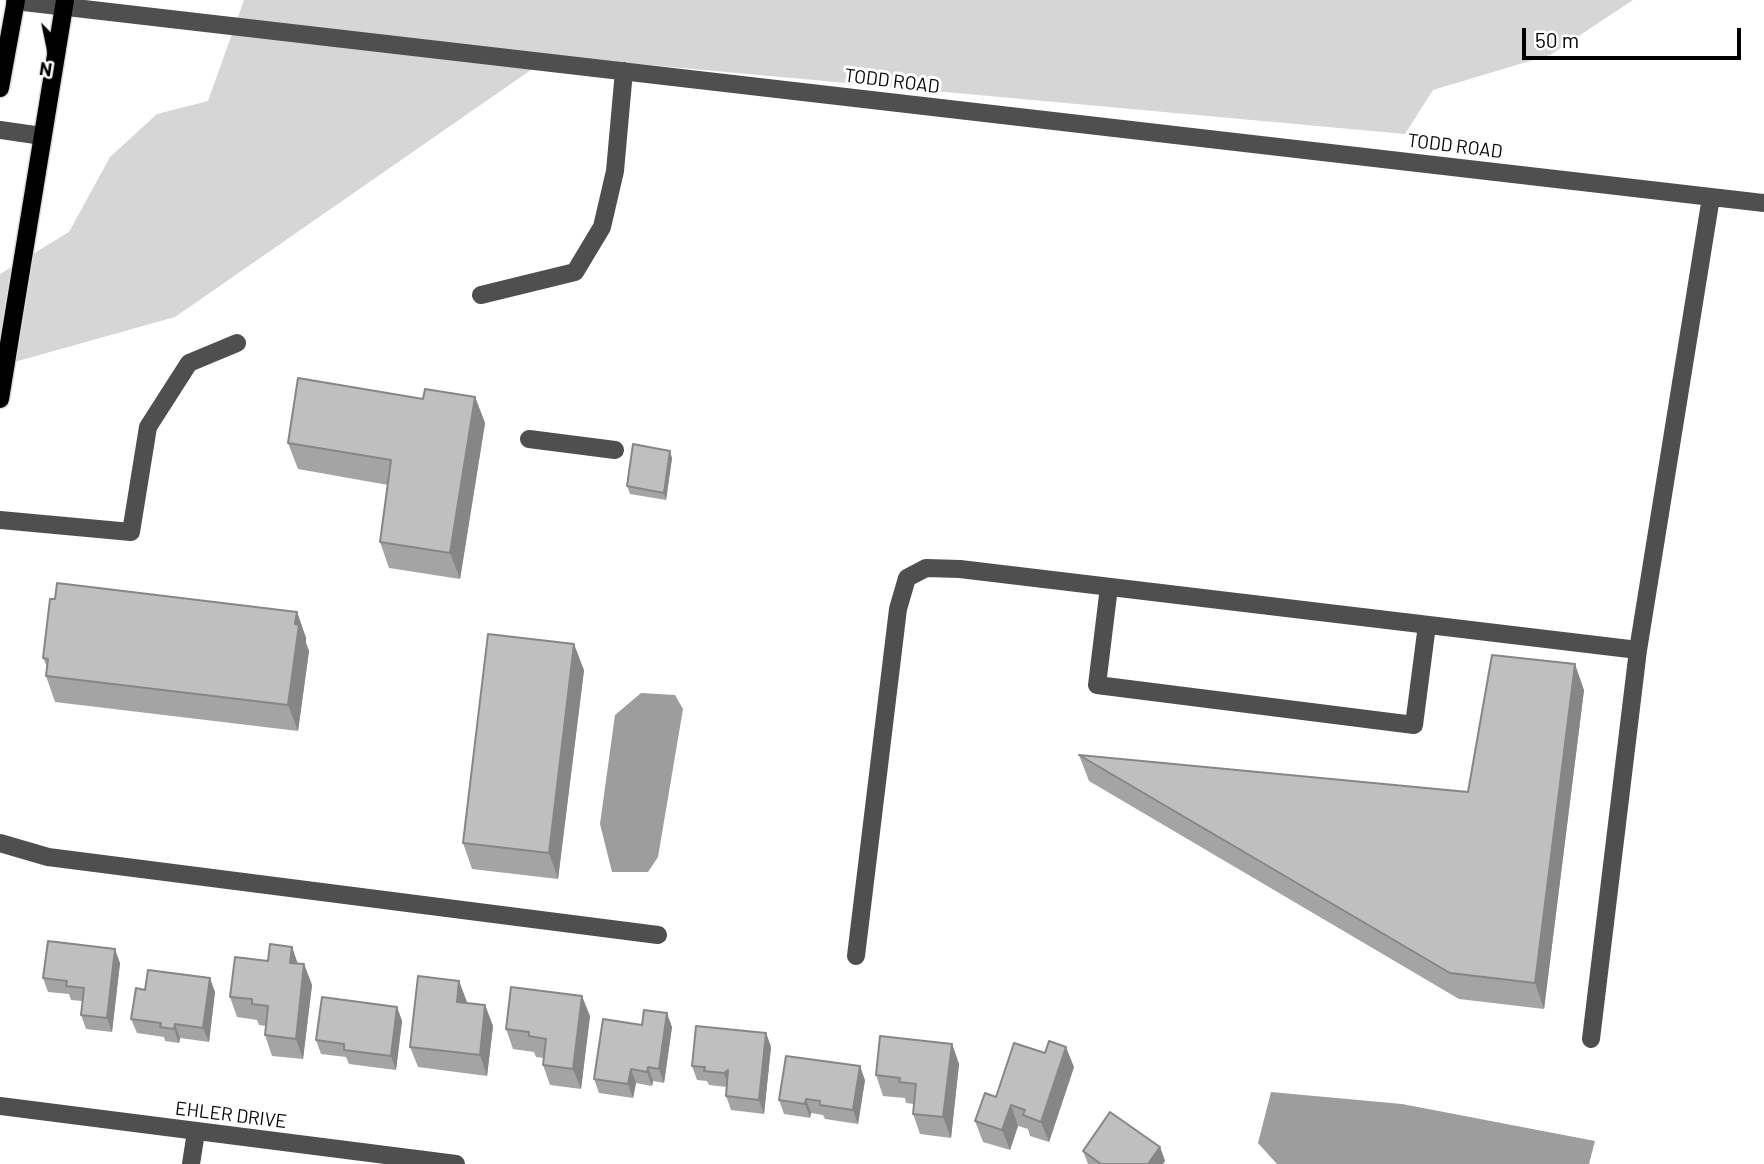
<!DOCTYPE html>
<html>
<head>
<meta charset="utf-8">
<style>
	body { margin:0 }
	#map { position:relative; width:1764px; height:1164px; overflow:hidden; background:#fff; font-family:Barlow,sans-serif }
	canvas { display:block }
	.north { position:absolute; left:14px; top:14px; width:70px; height:70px; -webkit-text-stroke:5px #fff; paint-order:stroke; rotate:189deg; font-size:19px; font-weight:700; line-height:28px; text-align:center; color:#000 }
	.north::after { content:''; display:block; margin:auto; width:24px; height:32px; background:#000; clip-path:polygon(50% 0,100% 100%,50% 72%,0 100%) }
	.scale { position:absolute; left:1522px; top:28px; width:219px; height:32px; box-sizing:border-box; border:4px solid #000; border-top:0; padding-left:9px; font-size:21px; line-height:24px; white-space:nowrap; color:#000; -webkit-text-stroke:5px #fff; paint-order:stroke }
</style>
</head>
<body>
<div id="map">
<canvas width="1764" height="1164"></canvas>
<div class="north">N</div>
<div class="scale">50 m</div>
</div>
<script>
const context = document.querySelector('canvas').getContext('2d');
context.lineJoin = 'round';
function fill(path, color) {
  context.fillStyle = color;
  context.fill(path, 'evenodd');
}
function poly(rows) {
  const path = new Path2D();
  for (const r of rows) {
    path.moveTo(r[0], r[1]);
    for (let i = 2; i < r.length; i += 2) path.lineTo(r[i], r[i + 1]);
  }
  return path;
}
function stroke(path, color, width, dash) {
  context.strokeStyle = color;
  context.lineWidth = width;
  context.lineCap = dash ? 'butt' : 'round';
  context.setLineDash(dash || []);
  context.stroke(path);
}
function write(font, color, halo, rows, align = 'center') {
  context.font = font + ' Barlow,sans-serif';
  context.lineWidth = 6;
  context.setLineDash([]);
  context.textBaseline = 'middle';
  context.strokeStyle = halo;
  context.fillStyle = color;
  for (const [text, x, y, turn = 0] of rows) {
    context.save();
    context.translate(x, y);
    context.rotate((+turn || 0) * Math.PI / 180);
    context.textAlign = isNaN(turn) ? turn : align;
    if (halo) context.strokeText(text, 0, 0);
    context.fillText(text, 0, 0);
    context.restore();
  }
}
fill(poly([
	[244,0,1633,0,1550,55,1433,90,1405,134,551,56,175,317,0,366,0,274,69,232,110,157,157,114,208,101]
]), '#d6d6d6');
fill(poly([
	[641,693,675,695,683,709,658,857,648,872,612,872,600,824,615,715],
	[1271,1092,1402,1104,1595,1141,1589,1164,1277,1164,1258,1143]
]), '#9d9d9d');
const major = poly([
	[0,88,16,0],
	[0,399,65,0]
]);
stroke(major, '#dbdbdb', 21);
stroke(poly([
	[15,1,1764,203],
	[0,130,42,136],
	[481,295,575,272,602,227,615,171,624,71],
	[529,439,615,450],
	[0,520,131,532,148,427,189,363,237,343],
	[1109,587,1097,685,1414,725,1427,625],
	[0,843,48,857,658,935],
	[856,956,898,609,907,578,926,568,960,569,1638,650,1711,197],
	[1591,1039,1638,650],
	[0,1106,456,1164],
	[191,1164,196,1132]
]), '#4f4f4f', 18);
stroke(major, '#000', 18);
fill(poly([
	[475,397,485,423,460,579,389,568,380,542,388,485,298,469,288,443,423,399],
	[672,458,666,500,630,494,627,486],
	[297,612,306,638,306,643,309,651,298,731,55,702,46,676,47,667,43,658],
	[584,670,558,879,472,869,463,843],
	[1584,690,1544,1009,1459,999,1089,781,1079,755,1468,792],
	[292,947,298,964,304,964,312,985,303,1059,272,1056,265,1035,266,1026,259,1025,257,1020,237,1017,230,997,268,961],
	[120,963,112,1032,86,1029,81,1015,82,1001,71,1000,69,994,48,992,43,978],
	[459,981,467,1003,485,1005,493,1026,487,1076,418,1067,410,1047],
	[145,990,215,992,209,1042,180,1038,179,1043,165,1041,164,1037,137,1033,131,1019],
	[397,1007,402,1021,396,1070,349,1064,346,1057,321,1054,316,1040],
	[590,1016,581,1089,550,1085,543,1065,544,1058,536,1057,534,1052,513,1049,506,1029],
	[642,1025,672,1027,664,1083,653,1081,652,1086,636,1083,633,1098,599,1093,594,1079],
	[766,1033,771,1047,764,1114,731,1110,726,1096,727,1087,709,1085,707,1081,697,1080,692,1066],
	[952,1044,959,1064,951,1138,920,1134,913,1114,914,1104,906,1103,905,1098,883,1096,876,1075],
	[1074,1067,1049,1142,1030,1136,1028,1129,1018,1126,1010,1150,983,1142,975,1121],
	[865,1080,858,1124,825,1119,823,1115,811,1113,810,1118,784,1114,779,1100],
	[1160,1147,1165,1161,1163,1164,1088,1164,1083,1151]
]), '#a4a4a4');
fill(poly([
	[475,397,485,423,460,579,450,553],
	[670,451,672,458,666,500,664,493],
	[297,612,306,638,306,643,309,651,298,731,288,705],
	[574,644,584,670,558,879,549,853],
	[1575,664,1584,690,1544,1009,1535,983],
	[292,947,299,968,290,963],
	[115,949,120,963,112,1032,107,1018],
	[304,964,312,985,303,1059,296,1039],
	[210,978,215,992,209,1042,203,1028],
	[459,981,467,1002,465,1022,457,1002],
	[582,996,590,1016,581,1089,573,1069],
	[485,1005,493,1026,487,1076,480,1055],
	[397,1007,402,1021,396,1070,391,1056],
	[667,1013,672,1027,664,1083,659,1069],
	[175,1024,180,1038,179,1043,174,1029],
	[766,1033,771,1047,764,1114,759,1100],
	[952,1044,959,1064,951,1138,943,1117],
	[1066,1047,1074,1067,1049,1142,1041,1122],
	[860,1066,865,1080,858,1124,853,1110],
	[648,1067,653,1081,652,1086,647,1072],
	[631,1069,636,1083,633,1098,628,1084],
	[728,1070,729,1087,724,1073],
	[806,1099,811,1113,810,1118,805,1104],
	[1011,1105,1018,1126,1010,1150,1002,1130],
	[1160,1147,1165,1161,1163,1164,1148,1164]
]), '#868686');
const building = poly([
	[298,378,423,399,425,389,475,397,450,553,380,542,391,460,288,443,298,378],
	[633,444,670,451,664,493,627,486,633,444],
	[57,583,297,612,295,624,299,625,288,705,46,676,48,659,43,658,50,599,55,599,57,583],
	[488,634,574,644,549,853,463,843,488,634],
	[1492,655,1575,664,1535,983,1450,973,1079,755,1468,792,1492,655],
	[48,941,115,949,107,1018,81,1015,84,988,66,986,67,981,43,978,48,941],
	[270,944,292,947,290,963,304,964,296,1039,265,1035,268,1006,252,1004,252,999,230,997,235,957,268,961,270,944],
	[148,970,210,978,203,1028,175,1024,174,1029,160,1027,161,1023,131,1019,136,988,145,990,148,970],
	[418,976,459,981,457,1002,485,1005,480,1055,410,1047,418,976],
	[511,987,582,996,573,1069,543,1065,546,1039,529,1036,529,1032,506,1029,511,987],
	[322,997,397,1007,391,1056,344,1050,344,1044,316,1040,322,997],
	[644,1010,667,1013,659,1069,648,1067,647,1072,631,1069,628,1084,594,1079,603,1019,642,1025,644,1010],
	[696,1026,766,1033,759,1100,726,1096,728,1070,724,1073,704,1071,705,1067,692,1066,696,1026],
	[880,1036,952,1044,943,1117,913,1114,916,1084,899,1082,900,1078,876,1075,880,1036],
	[1049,1041,1066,1047,1041,1122,1023,1115,1025,1110,1011,1105,1002,1130,975,1121,985,1093,996,1097,1014,1043,1045,1053,1049,1041],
	[786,1056,860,1066,853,1110,820,1105,820,1101,806,1099,805,1104,779,1100,786,1056],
	[1110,1112,1160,1147,1148,1164,1101,1164,1083,1151,1110,1112]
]);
fill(building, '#bfbfbf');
stroke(building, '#868686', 2);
write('19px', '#000', '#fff', [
	["TODD ROAD",892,81,7],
	["TODD ROAD",1455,146,7],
	["EHLER DRIVE",231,1115,7]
]);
</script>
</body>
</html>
